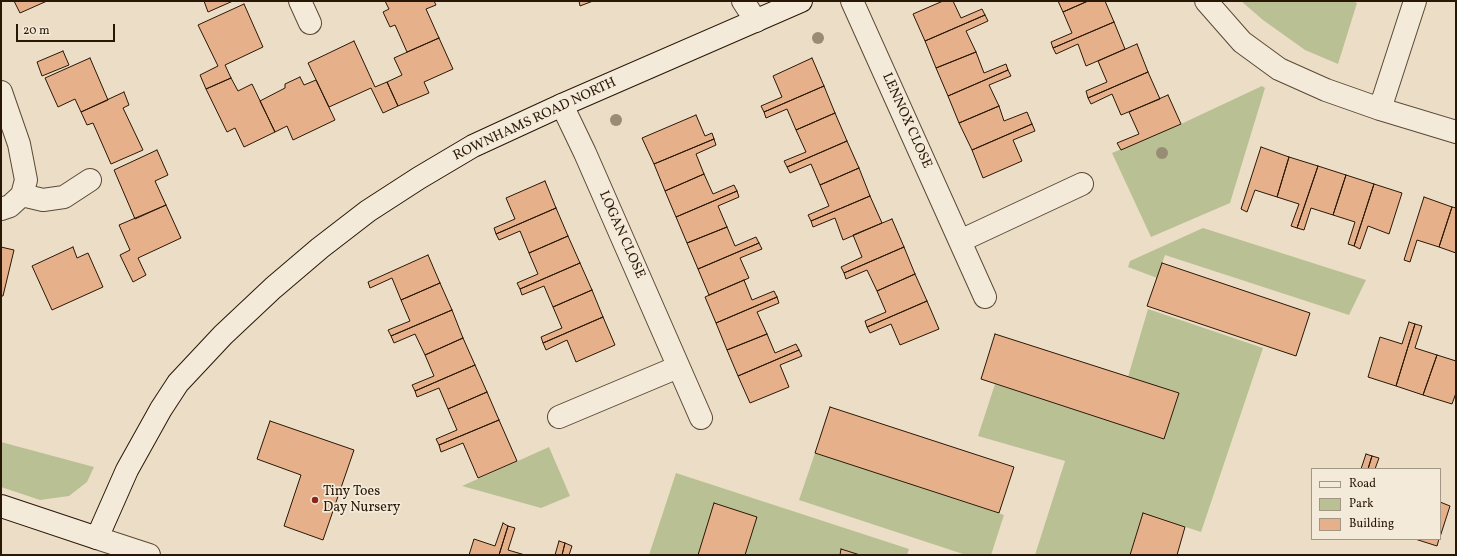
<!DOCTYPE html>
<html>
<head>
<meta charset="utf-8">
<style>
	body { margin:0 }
	#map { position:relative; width:1457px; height:556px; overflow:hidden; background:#ecdec6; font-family:Vollkorn,serif }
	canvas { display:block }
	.frame { position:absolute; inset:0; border:2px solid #291705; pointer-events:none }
	.legend { position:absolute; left:1311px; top:468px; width:130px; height:72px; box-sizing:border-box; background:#f3eada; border:1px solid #a29685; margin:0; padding:5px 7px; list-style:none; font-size:12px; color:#291705 }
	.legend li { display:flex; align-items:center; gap:8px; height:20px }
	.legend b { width:20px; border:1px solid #a29685 }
	.scale { position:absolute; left:16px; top:24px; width:99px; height:18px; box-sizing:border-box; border:2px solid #291705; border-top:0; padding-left:5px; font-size:12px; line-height:14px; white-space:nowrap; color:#291705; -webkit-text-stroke:3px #f3eada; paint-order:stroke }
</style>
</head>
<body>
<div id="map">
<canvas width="1457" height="556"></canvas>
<div class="frame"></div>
<ul class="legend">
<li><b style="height:5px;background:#f3eada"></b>Road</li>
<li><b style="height:11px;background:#b9c194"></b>Park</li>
<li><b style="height:11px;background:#e5b08a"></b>Building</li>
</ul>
<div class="scale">20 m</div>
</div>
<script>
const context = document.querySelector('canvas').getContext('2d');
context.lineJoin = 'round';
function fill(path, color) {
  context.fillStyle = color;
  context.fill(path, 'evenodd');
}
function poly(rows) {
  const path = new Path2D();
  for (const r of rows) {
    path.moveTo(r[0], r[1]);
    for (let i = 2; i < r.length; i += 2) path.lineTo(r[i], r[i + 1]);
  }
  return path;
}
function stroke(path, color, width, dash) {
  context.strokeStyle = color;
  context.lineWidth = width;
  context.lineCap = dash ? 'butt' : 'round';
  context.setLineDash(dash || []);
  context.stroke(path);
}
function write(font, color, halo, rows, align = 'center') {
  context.font = font + ' Vollkorn,serif';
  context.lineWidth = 3.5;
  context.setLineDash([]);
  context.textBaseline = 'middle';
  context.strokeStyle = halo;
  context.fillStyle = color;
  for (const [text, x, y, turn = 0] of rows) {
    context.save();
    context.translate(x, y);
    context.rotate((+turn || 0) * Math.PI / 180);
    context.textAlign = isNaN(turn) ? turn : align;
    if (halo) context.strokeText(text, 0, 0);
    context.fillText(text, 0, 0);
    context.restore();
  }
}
fill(poly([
	[1241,1,1352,1,1357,3,1338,64,1305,50,1263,20],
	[1262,86,1265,88,1230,203,1151,237,1112,153,1181,124],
	[1203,228,1366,280,1349,315,1165,255,1157,278,1128,267,1130,261],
	[1148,309,1263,348,1201,532,1143,513,1130,555,1035,555,1065,461,978,436,995,384,1164,439,1179,393,1128,377],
	[1,442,94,467,87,482,69,496,40,500,1,487],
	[549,447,570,496,541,508,462,486],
	[815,453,1004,515,991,555,966,555,799,500],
	[676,473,909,549,907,555,649,555]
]), '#b9c194');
const building = poly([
	[14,1,47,1,20,13,14,1],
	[204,1,233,1,208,12,204,1],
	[385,1,434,1,436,5,426,9,439,38,407,52,395,25,390,27,383,12,389,9,385,1],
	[579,1,593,1,580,6,579,1],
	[943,1,953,1,961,18,982,9,985,15,925,41,913,14,943,1],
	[1058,1,1088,1,1063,12,1058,1],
	[1088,1,1105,1,1114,22,1053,48,1051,42,1072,33,1063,12,1088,1],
	[244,4,263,47,225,65,231,78,206,89,200,75,218,66,198,25,244,4],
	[985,15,988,21,966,31,976,52,936,68,925,41,985,15],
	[1114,22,1125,49,1086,66,1078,44,1056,54,1053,48,1114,22],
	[439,38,453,69,424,82,429,93,398,106,387,82,402,75,394,58,439,38],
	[354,41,375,87,387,82,398,106,383,113,371,88,329,107,308,63,354,41],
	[1137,44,1148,72,1088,98,1086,91,1107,82,1098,61,1137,44],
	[63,51,69,65,42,76,37,62,63,51],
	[976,52,984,73,1006,64,1008,70,948,96,936,68,976,52],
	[90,58,108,100,81,112,75,99,58,107,45,78,90,58],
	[812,58,824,86,764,112,761,106,782,97,773,76,812,58],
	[1008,70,1011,76,989,85,999,106,959,123,948,96,1008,70],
	[1148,72,1160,99,1121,115,1112,94,1091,104,1088,98,1148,72],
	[300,77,304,85,316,80,335,120,293,140,287,126,275,132,260,101,285,88,285,84,300,77],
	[231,78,238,91,252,84,275,132,244,147,235,128,227,132,206,89,231,78],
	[824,86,835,113,796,130,787,109,766,118,764,112,824,86],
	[124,92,129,105,123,108,143,150,111,164,93,123,87,125,81,112,124,92],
	[1168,95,1181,124,1121,150,1117,143,1139,134,1129,112,1168,95],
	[999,106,1004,121,1027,112,1032,124,972,150,959,123,999,106],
	[835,113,847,141,787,167,784,161,806,152,796,130,835,113],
	[696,115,705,136,712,133,714,139,654,164,642,138,696,115],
	[1032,124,1035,131,1013,140,1022,161,983,178,972,150,1032,124],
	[714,139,716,145,696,154,704,174,665,191,654,164,714,139],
	[847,141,859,168,820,185,811,164,790,173,787,167,847,141],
	[1261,147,1289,157,1277,197,1255,190,1247,212,1241,209,1261,147],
	[157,150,168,175,155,181,166,205,135,219,114,170,157,150],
	[1289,157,1318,166,1297,228,1291,226,1299,204,1277,197,1289,157],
	[1318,166,1346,175,1333,215,1311,208,1304,230,1297,228,1318,166],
	[859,168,870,196,811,221,808,215,829,206,820,185,859,168],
	[704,174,713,194,734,185,737,191,676,217,665,191,704,174],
	[1346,175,1374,184,1354,246,1348,244,1355,222,1333,215,1346,175],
	[545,181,556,208,496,234,494,228,515,219,506,198,545,181],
	[1374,184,1402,193,1389,234,1368,226,1360,249,1354,246,1374,184],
	[737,191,739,197,718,206,727,227,687,243,676,217,737,191],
	[870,196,882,223,843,240,835,218,813,227,811,221,870,196],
	[1424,197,1452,207,1439,247,1417,240,1410,262,1404,260,1424,197],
	[166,205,181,238,138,258,146,275,133,282,120,255,130,250,119,225,166,205],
	[1452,207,1456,208,1456,253,1439,247,1452,207],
	[556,208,568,236,529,253,520,231,499,240,496,234,556,208],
	[892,219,904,247,844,273,841,267,862,257,853,235,892,219],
	[727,227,735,246,756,237,759,243,698,269,687,243,727,227],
	[568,236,580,263,520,289,517,283,538,274,529,253,568,236],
	[759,243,762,249,740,258,749,278,709,295,698,269,759,243],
	[1,247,14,250,3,296,1,296,1,247],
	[73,247,77,258,88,253,103,287,52,310,32,266,73,247],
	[904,247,915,274,877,291,867,270,846,279,844,273,904,247],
	[428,255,440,283,401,300,392,278,370,288,368,282,428,255],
	[580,263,592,290,553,307,544,286,522,295,520,289,580,263],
	[1162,263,1310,313,1296,356,1147,306,1162,263],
	[915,274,927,301,867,327,865,321,886,312,877,291,915,274],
	[744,280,752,300,774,291,777,297,716,323,705,297,744,280],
	[440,283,452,310,391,336,388,330,410,321,401,300,440,283],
	[592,290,603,317,543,343,541,337,562,328,553,307,592,290],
	[777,297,779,303,757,312,767,334,727,350,716,323,777,297],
	[927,301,939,329,900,345,891,324,870,333,867,327,927,301],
	[452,310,463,338,425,355,415,334,394,343,391,336,452,310],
	[603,317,615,345,576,362,567,340,546,350,543,343,603,317],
	[1409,322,1415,324,1396,386,1368,377,1380,337,1402,344,1409,322],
	[1415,324,1422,326,1415,348,1437,355,1423,395,1396,386,1415,324],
	[767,334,775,353,796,344,799,350,738,376,727,350,767,334],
	[995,334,1179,393,1164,439,981,379,995,334],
	[463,338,475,365,415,391,412,385,434,376,425,355,463,338],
	[799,350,802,356,780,365,789,387,750,403,738,376,799,350],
	[1437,355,1456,361,1456,393,1452,404,1423,395,1437,355],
	[475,365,487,392,448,409,439,388,417,397,415,391,475,365],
	[487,392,499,420,439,445,436,439,457,430,448,409,487,392],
	[830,407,1014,467,999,513,815,453,830,407],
	[499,420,517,461,478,478,463,443,441,452,439,445,499,420],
	[270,421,354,450,323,540,284,526,301,475,257,459,270,421],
	[1366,454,1372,456,1368,469,1361,469,1366,454],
	[1372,456,1379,458,1375,469,1368,469,1372,456],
	[1440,502,1450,506,1440,537,1440,502],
	[714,503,757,517,745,555,698,555,714,503],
	[1143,513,1185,527,1177,555,1130,555,1143,513],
	[503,523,508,526,499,555,469,555,474,539,495,546,503,523],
	[508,526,515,528,508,550,525,555,499,555,508,526],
	[1415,539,1439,539,1437,546,1415,539],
	[559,541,565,543,562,555,555,555,559,541],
	[565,543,572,546,569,555,562,555,565,543],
	[841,549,860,555,840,555,841,549]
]);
fill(building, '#e5b08a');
stroke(building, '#291705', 1);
const street = poly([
	[300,1,310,23],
	[743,1,756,21],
	[852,1,985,297],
	[1206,1,1242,42,1279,69,1326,90,1380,109,1456,132],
	[1,92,19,144,26,180,22,195,10,206,1,209],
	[562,105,585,153,701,418],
	[1380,109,1415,1],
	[22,195,43,200,64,197,90,180],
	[960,241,1082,184],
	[559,417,678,367],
	[97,538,149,555]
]);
const secondary = poly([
	[1,506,97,538,127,470,161,409,178,383,223,335,273,288,320,248,368,211,419,178,473,146,562,105,801,1]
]);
stroke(street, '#5a4935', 24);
stroke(secondary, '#291705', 24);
stroke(street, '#f3eada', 22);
stroke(secondary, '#f3eada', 22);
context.fillStyle = '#988d74';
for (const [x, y] of [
	[818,38],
	[616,120],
	[1162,153]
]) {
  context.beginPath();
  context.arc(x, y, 6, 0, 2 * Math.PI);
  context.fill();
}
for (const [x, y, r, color] of [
	[315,500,4,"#8f2418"]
]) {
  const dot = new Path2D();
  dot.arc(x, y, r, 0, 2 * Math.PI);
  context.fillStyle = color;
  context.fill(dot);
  stroke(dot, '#f3eada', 1.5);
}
write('14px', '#291705', '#f3eada', [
	["ROWNHAMS ROAD NORTH",535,120,-25],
	["LENNOX CLOSE",906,121,66],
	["LOGAN CLOSE",621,235,66]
]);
write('14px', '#291705', '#f3eada', [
	["Tiny Toes",323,492],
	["Day Nursery",323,508]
], 'left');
</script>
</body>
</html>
